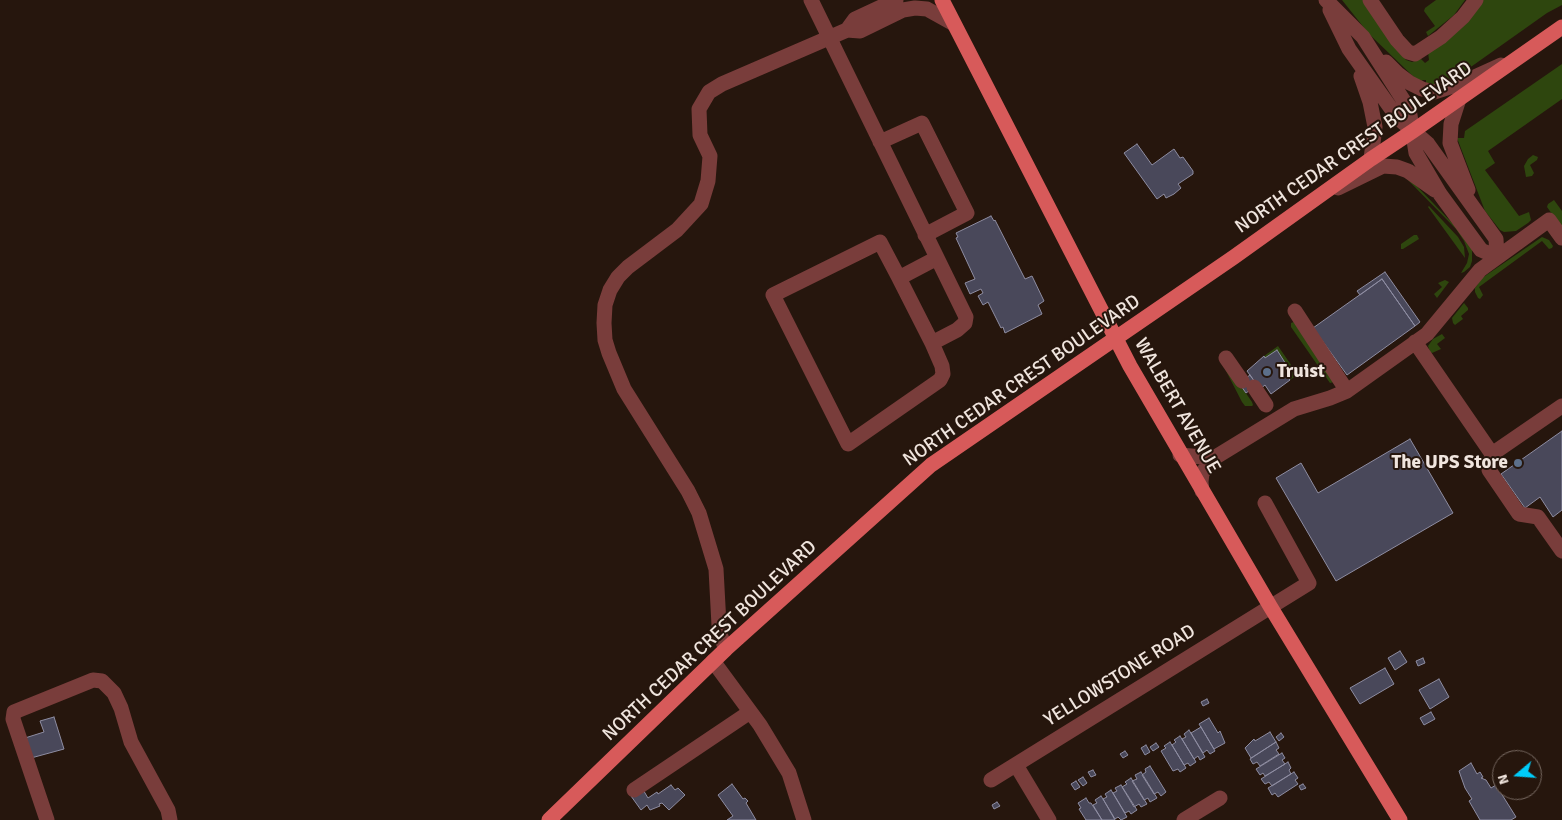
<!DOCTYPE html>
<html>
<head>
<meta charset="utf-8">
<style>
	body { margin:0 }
	#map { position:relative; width:1562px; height:820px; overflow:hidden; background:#26160d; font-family:Signika,sans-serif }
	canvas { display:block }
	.north { position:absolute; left:1492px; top:750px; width:50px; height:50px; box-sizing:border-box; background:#26160d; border:1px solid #776961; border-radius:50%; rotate:252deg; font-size:14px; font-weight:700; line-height:20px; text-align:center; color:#f0e5de }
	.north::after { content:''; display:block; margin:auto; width:18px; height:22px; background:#00cbf9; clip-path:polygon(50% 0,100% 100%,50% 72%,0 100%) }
</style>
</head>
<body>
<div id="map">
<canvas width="1562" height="820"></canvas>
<div class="north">N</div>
</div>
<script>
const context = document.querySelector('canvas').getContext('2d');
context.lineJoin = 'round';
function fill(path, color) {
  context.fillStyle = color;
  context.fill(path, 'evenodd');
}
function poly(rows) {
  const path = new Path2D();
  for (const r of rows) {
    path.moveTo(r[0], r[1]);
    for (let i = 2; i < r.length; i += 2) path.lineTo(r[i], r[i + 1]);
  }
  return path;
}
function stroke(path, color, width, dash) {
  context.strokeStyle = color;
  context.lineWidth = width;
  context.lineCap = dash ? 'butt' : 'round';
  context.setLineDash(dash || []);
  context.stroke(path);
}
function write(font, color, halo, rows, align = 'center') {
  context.font = font + ' Signika,sans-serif';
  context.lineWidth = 4;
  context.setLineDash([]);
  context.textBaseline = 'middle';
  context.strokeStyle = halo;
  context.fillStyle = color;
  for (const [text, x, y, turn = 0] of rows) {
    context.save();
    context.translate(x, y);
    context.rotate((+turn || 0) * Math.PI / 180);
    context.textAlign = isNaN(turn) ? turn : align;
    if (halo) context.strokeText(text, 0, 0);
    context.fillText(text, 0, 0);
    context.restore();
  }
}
fill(poly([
	[1342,0,1363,0,1406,60,1412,62,1421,59,1425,63,1429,60,1428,52,1483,0,1562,0,1562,5,1547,13,1451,81,1438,86,1426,84,1426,80,1423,80,1420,82,1416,79,1369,34],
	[1436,0,1465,0,1454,15,1428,36,1426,32,1435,26,1424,11,1425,8],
	[1562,64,1562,99,1488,151,1495,163,1485,170,1519,216,1529,212,1531,220,1528,223,1516,231,1504,232,1500,230,1485,211,1457,138,1464,138,1465,131],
	[1533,155,1538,157,1537,160,1530,165,1534,173,1532,176,1526,177,1524,166,1528,159],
	[1405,177,1411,180,1457,228,1472,249,1472,261,1470,267,1464,272,1461,273,1467,263,1469,254,1464,241,1456,229],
	[1554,200,1562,211,1562,228,1547,207,1548,204],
	[1429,206,1458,237,1464,247,1465,258,1428,207],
	[1414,235,1417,235,1419,239,1403,249,1401,249,1401,244],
	[1542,237,1549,240,1553,246,1552,248,1549,249,1542,241,1479,287,1483,295,1480,299,1478,298,1475,292,1475,288,1482,278],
	[1445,280,1449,282,1437,298,1434,294,1442,287,1438,283],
	[1464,303,1468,308,1468,310,1461,316,1463,319,1455,325,1453,323,1452,318],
	[1294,322,1334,382,1330,383,1291,327,1291,323],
	[1442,334,1445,338,1437,344,1441,349,1432,353,1430,352,1428,346,1433,339],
	[1278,346,1296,372,1296,376,1290,380,1284,373,1289,369,1277,351,1265,358,1264,356],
	[1228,367,1252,402,1253,405,1252,406,1245,406,1242,402,1225,369]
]), '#2e460e');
const building = poly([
	[1137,144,1152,165,1174,149,1180,158,1183,157,1193,171,1193,174,1178,184,1181,188,1174,194,1166,198,1164,194,1157,199,1124,153,1137,144],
	[991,216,994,221,995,220,1025,279,1032,276,1044,301,1038,305,1042,314,1005,333,1003,327,1001,328,988,302,983,305,978,296,983,293,981,289,970,294,965,283,975,279,956,238,958,237,956,233,991,216],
	[1385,272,1420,322,1415,326,1382,279,1360,295,1357,291,1385,272],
	[1382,279,1415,326,1347,375,1313,328,1382,279],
	[1277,350,1289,369,1284,373,1290,380,1271,394,1265,385,1260,389,1247,371,1264,356,1265,358,1277,350],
	[1250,375,1257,385,1246,393,1239,383,1250,375],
	[1562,431,1562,510,1553,517,1540,497,1525,508,1501,474,1562,431],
	[1410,439,1453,513,1336,581,1276,478,1301,463,1318,493,1410,439],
	[1400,651,1407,662,1395,670,1388,658,1400,651],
	[1423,658,1425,663,1418,666,1416,661,1423,658],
	[1385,668,1394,684,1360,704,1350,688,1385,668],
	[1439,679,1449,697,1430,709,1419,690,1439,679],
	[1207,699,1209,703,1203,706,1201,702,1207,699],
	[1431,712,1435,719,1424,725,1420,718,1431,712],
	[54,717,64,749,31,758,25,738,44,732,40,721,54,717],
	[1209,718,1218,733,1220,731,1225,743,1214,749,1199,724,1209,718],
	[1201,727,1215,751,1210,754,1207,750,1203,753,1191,733,1201,727],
	[1189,730,1205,757,1200,760,1198,756,1194,759,1182,739,1186,737,1184,734,1189,730],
	[1270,732,1276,742,1251,758,1245,748,1254,739,1255,741,1270,732],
	[1281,733,1284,737,1279,741,1276,737,1281,733],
	[1180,736,1196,762,1190,766,1188,763,1184,765,1172,745,1176,742,1174,740,1180,736],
	[1170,742,1186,768,1180,772,1178,769,1173,771,1161,751,1166,748,1164,746,1170,742],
	[1276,742,1279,748,1276,750,1279,754,1260,766,1257,762,1253,764,1250,759,1276,742],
	[1156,743,1159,747,1153,751,1150,747,1156,743],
	[1146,745,1150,752,1145,755,1141,748,1146,745],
	[1125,751,1128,755,1123,758,1120,754,1125,751],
	[1282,753,1285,758,1282,760,1285,764,1265,776,1263,773,1260,775,1256,769,1282,753],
	[1288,762,1291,768,1289,770,1291,774,1272,786,1269,782,1265,784,1261,779,1288,762],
	[1471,763,1477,774,1480,772,1483,777,1481,778,1486,780,1491,788,1496,785,1516,817,1511,820,1480,820,1469,801,1472,799,1465,788,1459,771,1471,763],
	[1150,766,1166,792,1161,796,1158,792,1154,794,1142,775,1146,772,1145,769,1150,766],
	[1093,770,1096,775,1091,777,1088,772,1093,770],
	[1141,772,1157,798,1150,802,1148,798,1144,800,1132,781,1137,779,1135,775,1141,772],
	[1294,772,1298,778,1295,780,1298,784,1278,797,1275,793,1272,795,1268,788,1294,772],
	[1083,777,1087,783,1083,786,1078,780,1083,777],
	[1131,778,1147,804,1141,807,1139,804,1134,807,1122,787,1127,784,1125,782,1131,778],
	[1076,781,1080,787,1075,790,1071,784,1076,781],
	[732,784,743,799,745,798,748,801,746,803,756,820,727,820,733,816,718,795,732,784],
	[1303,784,1306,788,1301,790,1299,786,1303,784],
	[671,785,675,790,678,788,685,795,669,810,662,803,659,804,660,806,650,810,647,805,641,810,631,796,642,788,648,798,657,792,658,794,671,785],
	[1121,785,1137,810,1131,814,1129,811,1125,813,1113,793,1117,791,1115,788,1121,785],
	[1111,790,1127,817,1121,820,1118,817,1115,819,1103,799,1107,797,1105,794,1111,790],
	[1101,796,1103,799,1115,820,1102,820,1093,805,1097,803,1095,800,1101,796],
	[1086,798,1089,803,1091,803,1102,820,1086,820,1079,809,1081,808,1078,803,1086,798],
	[997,802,1000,806,994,809,992,805,997,802]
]);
fill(building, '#49485a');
stroke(building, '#8e8da2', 1);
stroke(poly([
	[811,0,966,317,965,323,957,330,932,343,899,278,937,258],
	[1326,0,1363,37,1409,109,1416,153,1440,194,1481,250,1497,257],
	[1370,0,1397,40,1408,52,1415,54,1441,37,1463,17,1476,0],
	[1330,10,1349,49,1397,117,1428,144,1496,239,1497,257],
	[847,30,855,19,896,0],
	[1386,62,1398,74,1410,83,1422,89,1434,92,1459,84,1501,65],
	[1361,76,1370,102,1375,127,1371,159],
	[1459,99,1451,124,1450,143,1468,190],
	[880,142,922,123,967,213,925,235],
	[1338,188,1383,166,1397,167,1408,171,1435,190],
	[899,278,880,242,773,295,848,444,940,380,943,374,942,366,932,343],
	[1295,311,1347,391],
	[1415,342,1492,454,1489,470,1519,514,1538,517,1562,551],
	[1226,358,1242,381],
	[1254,387,1266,405],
	[1492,454,1562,406],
	[1180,455,1214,458],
	[1202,491,1201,482,1202,473,1214,458,1294,409,1330,398,1347,391,1427,334,1480,270,1549,220,1562,238],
	[726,649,721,637,719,625,716,569,699,513,688,491,624,389,609,353,605,340,604,323,605,305,610,290,618,277,628,267,677,230,701,204,708,181,710,156,700,135,699,109,709,92,722,84,847,30,860,31,903,10,915,8,927,9,954,24],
	[713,661,760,725,789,773,804,820],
	[1016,765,1049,820],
	[991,780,1309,583,1265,503],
	[634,790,750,712],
	[47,820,13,719,14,712,93,680,102,681,114,693,121,708,131,742,168,810,170,820],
	[1184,820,1220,798]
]), '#793d3b', 15);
stroke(poly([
	[942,0,1130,366,1270,606,1400,820],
	[549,820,726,649,931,465,1234,257,1371,159,1413,131,1562,27]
]), '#d75a5a', 15);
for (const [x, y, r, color] of [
	[1267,372,5,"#5c6f8a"],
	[1518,463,5,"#5c6f8a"]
]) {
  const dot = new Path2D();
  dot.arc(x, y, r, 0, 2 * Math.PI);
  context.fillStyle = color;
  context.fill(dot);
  stroke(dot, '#26160d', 2);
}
write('19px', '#f0e5de', '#26160d', [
	["NORTH CEDAR CREST BOULEVARD",1354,148,-35],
	["NORTH CEDAR CREST BOULEVARD",1022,381,-35],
	["WALBERT AVENUE",1177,406,60],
	["NORTH CEDAR CREST BOULEVARD",710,641,-43],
	["YELLOWSTONE ROAD",1120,676,-32]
]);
write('bold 19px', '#f0e5de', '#26160d', [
	["Truist",1277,372],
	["The UPS Store",1508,463,"right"]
], 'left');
</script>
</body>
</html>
